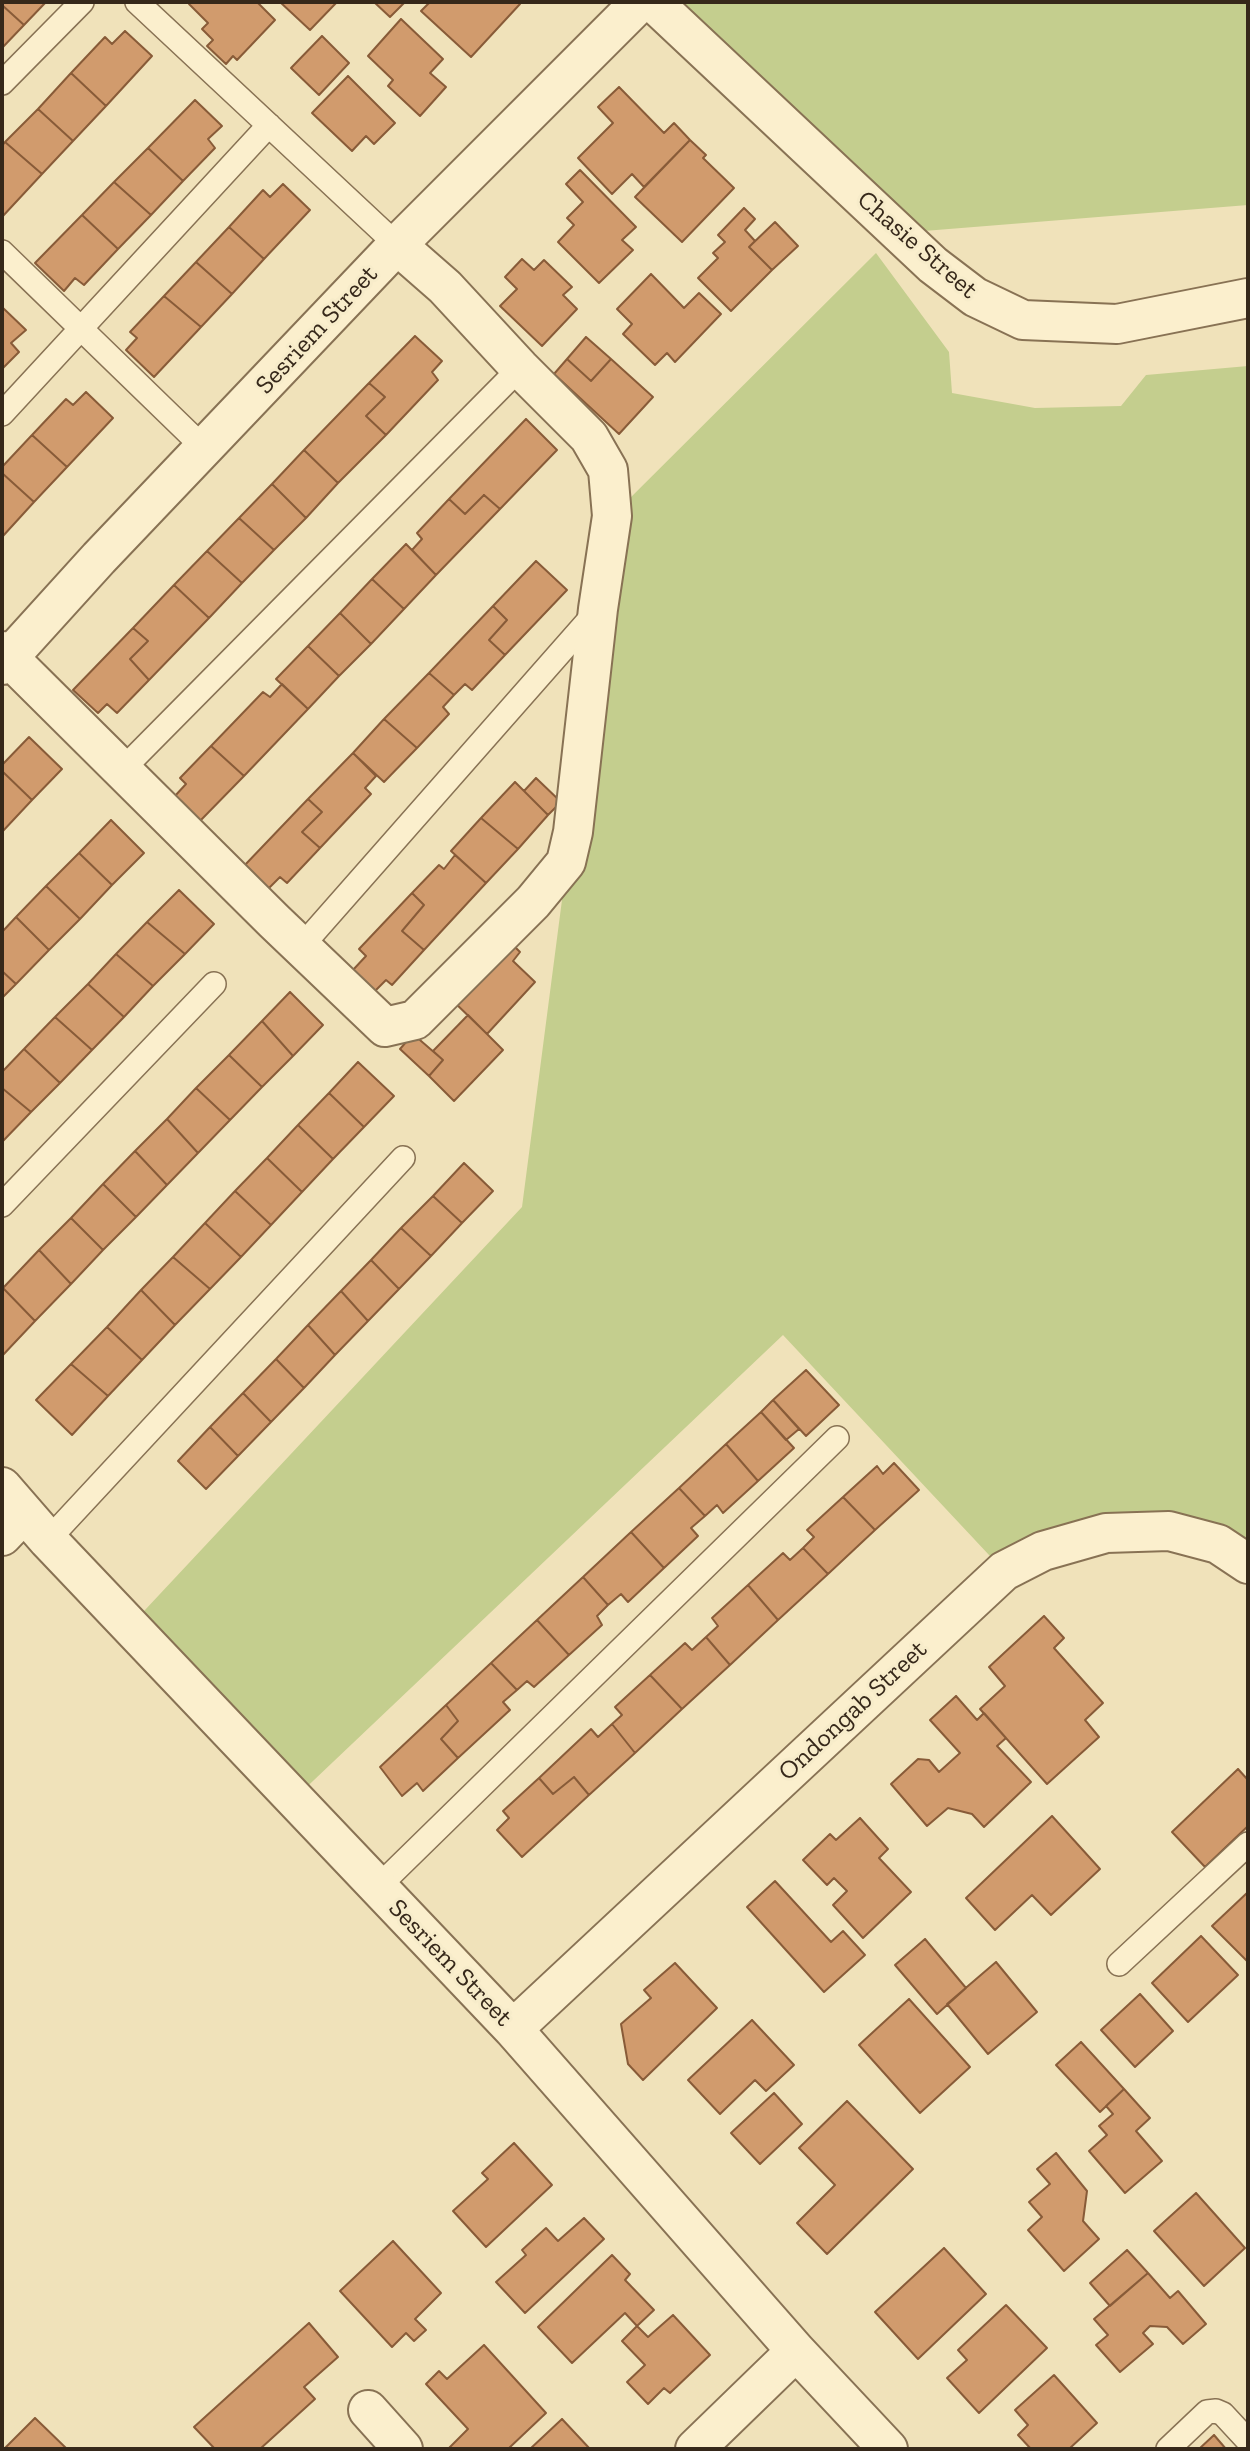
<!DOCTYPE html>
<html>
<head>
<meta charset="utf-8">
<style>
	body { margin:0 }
	#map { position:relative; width:1250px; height:2451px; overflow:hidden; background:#f0e2ba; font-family:"Zilla Slab",serif }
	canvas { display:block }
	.frame { position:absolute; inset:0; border:4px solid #36281a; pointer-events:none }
</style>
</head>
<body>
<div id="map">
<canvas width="1250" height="2451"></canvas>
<div class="frame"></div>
</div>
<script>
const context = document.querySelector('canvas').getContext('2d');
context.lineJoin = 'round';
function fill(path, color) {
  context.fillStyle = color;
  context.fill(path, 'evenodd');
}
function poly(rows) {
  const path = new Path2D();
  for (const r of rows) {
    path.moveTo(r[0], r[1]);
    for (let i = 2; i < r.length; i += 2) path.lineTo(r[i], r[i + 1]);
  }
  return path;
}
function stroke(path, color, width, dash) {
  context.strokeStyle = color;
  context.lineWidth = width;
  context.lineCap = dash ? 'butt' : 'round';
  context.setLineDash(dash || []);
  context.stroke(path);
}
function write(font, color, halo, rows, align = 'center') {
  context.font = font + ' "Zilla Slab",serif';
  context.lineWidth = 6;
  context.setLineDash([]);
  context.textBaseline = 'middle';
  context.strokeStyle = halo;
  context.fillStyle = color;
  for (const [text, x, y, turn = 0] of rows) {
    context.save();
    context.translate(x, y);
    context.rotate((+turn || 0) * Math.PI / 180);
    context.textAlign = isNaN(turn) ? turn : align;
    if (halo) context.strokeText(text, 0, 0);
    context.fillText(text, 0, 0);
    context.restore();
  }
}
fill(poly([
	[661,2,1248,2,1248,205,899,233],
	[876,253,949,352,952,393,1035,408,1121,406,1146,375,1248,366,1248,1564,1169,1531,1004,1571,783,1335,294,1799,130,1626,522,1207,612,516]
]), '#c4ce8e');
const building = poly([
	[2,2,46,2,24,25,2,5,2,2],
	[191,2,257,2,275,20,237,60,233,56,226,64,207,46,213,40,202,29,208,23,189,4,191,2],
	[280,2,337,2,310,30,280,2],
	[374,2,403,2,404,3,390,17,374,2],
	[430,2,517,2,520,4,471,57,421,11,430,2],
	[2,5,24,25,2,48,2,5],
	[401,19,443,59,430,73,446,87,420,116,388,86,393,80,368,56,401,19],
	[125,31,152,56,106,106,71,73,105,37,112,44,125,31],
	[322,36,349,63,319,95,291,68,322,36],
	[71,73,106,106,73,141,38,109,71,73],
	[348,76,395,123,374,144,366,136,352,151,312,113,348,76],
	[619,87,664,133,674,123,690,140,644,187,632,174,612,194,578,158,613,123,598,107,619,87],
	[195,100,222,126,208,139,215,148,183,181,148,148,195,100],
	[38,109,73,141,42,174,5,142,38,109],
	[690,140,706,155,703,158,734,188,682,242,635,197,690,140],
	[5,142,42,174,2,217,2,146,5,142],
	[148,148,183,181,151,215,114,182,148,148],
	[580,170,636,227,622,240,633,250,599,283,558,242,574,225,567,218,583,202,566,184,580,170],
	[114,182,151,215,118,249,82,215,114,182],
	[283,184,310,210,264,259,229,227,263,190,270,197,283,184],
	[744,208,755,219,745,230,755,241,749,247,772,270,731,311,698,278,718,258,713,253,725,242,718,235,744,208],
	[82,215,118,249,84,285,75,278,64,291,35,263,82,215],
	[775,222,798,246,772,270,749,247,775,222],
	[229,227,264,259,232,294,196,262,229,227],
	[522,259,534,270,544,260,572,287,563,295,577,309,542,346,500,306,517,289,505,277,522,259],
	[196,262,232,294,201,327,164,296,196,262],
	[651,274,684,308,699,293,721,314,675,362,667,353,655,365,623,334,632,324,617,309,651,274],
	[164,296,201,327,154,377,126,350,137,338,130,332,164,296],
	[2,307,26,330,11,343,19,352,2,369,2,307],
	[415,336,442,361,432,372,438,380,386,435,366,416,385,397,369,383,415,336],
	[586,337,611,359,591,381,567,359,586,337],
	[567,359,591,381,611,359,653,397,619,434,554,374,567,359],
	[369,383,385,397,366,416,386,435,338,483,304,450,369,383],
	[86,392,113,418,67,467,32,435,66,399,73,405,86,392],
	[526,419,557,450,500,509,484,495,465,514,449,499,526,419],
	[32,435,67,467,34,502,2,473,2,467,32,435],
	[304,450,338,483,306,518,272,484,304,450],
	[2,473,34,502,3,536,2,534,2,473],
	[272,484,306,518,274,550,239,518,272,484],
	[484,495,500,509,436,575,412,550,422,539,417,533,449,499,465,514,484,495],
	[239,518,274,550,242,583,207,551,239,518],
	[406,544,436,575,404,609,372,579,406,544],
	[207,551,242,583,209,618,174,585,207,551],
	[536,561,567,590,505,655,489,640,507,620,493,606,536,561],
	[372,579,404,609,371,644,340,613,372,579],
	[174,585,209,618,149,680,130,659,148,641,133,628,174,585],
	[493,606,507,620,489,640,505,655,472,690,465,684,454,695,429,673,493,606],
	[340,613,371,644,339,676,308,646,340,613],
	[133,628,148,641,130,659,149,680,117,713,107,704,98,713,73,690,133,628],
	[308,646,339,676,308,709,276,679,308,646],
	[429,673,454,695,443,707,449,714,417,748,384,719,429,673],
	[282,684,308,709,244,776,211,746,263,692,270,697,282,684],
	[384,719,417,748,384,782,353,753,384,719],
	[29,737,62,769,32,800,2,771,2,765,29,737],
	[211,746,244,776,199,822,174,797,186,784,180,778,211,746],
	[353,753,376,776,365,788,371,794,320,848,302,832,322,812,308,799,353,753],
	[2,771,32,800,2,832,2,771],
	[536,778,561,802,548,815,524,791,536,778],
	[515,782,548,815,518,849,481,818,515,782],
	[308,799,322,812,302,832,320,848,287,883,280,877,267,890,243,867,308,799],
	[481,818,518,849,486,883,451,851,481,818],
	[111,820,144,853,112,885,79,853,111,820],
	[79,853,112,885,80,919,46,886,79,853],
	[455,855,486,883,424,950,402,931,424,905,412,893,439,865,444,869,455,855],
	[46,886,80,919,49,950,16,917,46,886],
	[179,890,214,924,185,954,147,922,179,890],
	[412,893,424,905,402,931,424,950,392,985,386,980,374,992,352,971,366,956,359,949,412,893],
	[16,917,49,950,16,984,2,971,2,932,16,917],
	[147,922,185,954,153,986,116,954,147,922],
	[506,938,520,952,513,961,535,982,487,1034,450,998,506,938],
	[116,954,153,986,124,1017,88,984,116,954],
	[2,971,16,984,2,998,2,971],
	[88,984,124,1017,92,1050,55,1017,88,984],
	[290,992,323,1025,293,1056,262,1021,290,992],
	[468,1015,503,1050,454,1101,429,1076,443,1060,433,1051,468,1015],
	[55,1017,92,1050,60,1083,24,1049,55,1017],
	[262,1021,293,1056,262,1087,229,1055,262,1021],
	[413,1034,443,1060,429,1076,400,1049,413,1034],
	[24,1049,60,1083,31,1112,2,1088,2,1072,24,1049],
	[229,1055,262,1087,230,1120,196,1088,229,1055],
	[358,1062,394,1096,364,1127,329,1093,358,1062],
	[2,1088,31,1112,2,1142,2,1088],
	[196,1088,230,1120,198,1153,167,1119,196,1088],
	[329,1093,364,1127,333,1159,298,1125,329,1093],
	[167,1119,198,1153,167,1185,135,1151,167,1119],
	[298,1125,333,1159,302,1192,267,1158,298,1125],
	[135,1151,167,1185,136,1217,103,1184,135,1151],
	[267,1158,302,1192,271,1225,235,1191,267,1158],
	[464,1163,493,1191,462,1223,433,1196,464,1163],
	[103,1184,136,1217,103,1250,71,1218,103,1184],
	[235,1191,271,1225,241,1257,205,1223,235,1191],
	[433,1196,462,1223,431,1256,401,1228,433,1196],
	[71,1218,103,1250,71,1284,39,1250,71,1218],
	[205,1223,241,1257,210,1289,173,1257,205,1223],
	[401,1228,431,1256,399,1289,371,1260,401,1228],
	[39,1250,71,1284,35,1321,3,1288,39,1250],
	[173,1257,210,1289,175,1325,141,1290,173,1257],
	[371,1260,399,1289,368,1321,341,1291,371,1260],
	[3,1288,35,1321,2,1356,2,1289,3,1288],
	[141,1290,175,1325,142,1360,107,1327,141,1290],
	[341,1291,368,1321,335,1355,308,1325,341,1291],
	[308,1325,335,1355,304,1388,276,1359,308,1325],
	[107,1327,142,1360,108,1396,71,1364,107,1327],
	[276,1359,304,1388,271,1422,243,1393,276,1359],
	[71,1364,108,1396,72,1435,36,1400,71,1364],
	[806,1370,839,1405,806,1436,773,1400,806,1370],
	[243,1393,271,1422,238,1456,210,1427,243,1393],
	[773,1400,799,1429,786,1440,761,1412,773,1400],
	[761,1412,794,1448,758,1481,726,1444,761,1412],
	[210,1427,238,1456,206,1489,178,1461,210,1427],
	[726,1444,758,1481,723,1513,717,1505,705,1516,679,1488,726,1444],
	[894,1463,919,1490,875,1530,843,1497,877,1466,883,1474,894,1463],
	[679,1488,705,1516,691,1528,698,1536,664,1568,631,1532,679,1488],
	[843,1497,875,1530,828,1574,803,1548,814,1537,807,1530,843,1497],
	[631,1532,664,1568,628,1602,621,1594,608,1605,583,1577,631,1532],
	[803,1548,828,1574,778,1620,748,1585,783,1553,790,1560,803,1548],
	[583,1577,608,1605,597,1616,602,1625,569,1655,537,1620,583,1577],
	[748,1585,778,1620,730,1665,706,1637,718,1626,712,1618,748,1585],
	[1044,1616,1064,1638,1054,1648,1103,1703,1085,1720,1099,1737,1047,1784,980,1709,1005,1686,989,1667,1044,1616],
	[537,1620,569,1655,534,1687,527,1681,517,1690,491,1663,537,1620],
	[706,1637,730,1665,682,1709,650,1675,685,1643,692,1650,706,1637],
	[491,1663,517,1690,503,1702,510,1710,458,1758,441,1739,458,1721,446,1705,491,1663],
	[650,1675,682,1709,635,1753,612,1724,622,1715,615,1707,650,1675],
	[956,1696,977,1720,984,1713,1006,1738,997,1746,1031,1782,984,1827,972,1814,948,1808,927,1826,891,1784,918,1759,929,1760,939,1772,960,1753,930,1720,956,1696],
	[446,1705,458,1721,441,1739,458,1758,423,1791,417,1783,402,1796,380,1767,446,1705],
	[612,1724,635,1753,589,1795,574,1777,553,1794,539,1778,591,1729,598,1737,612,1724],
	[1238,1769,1248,1780,1248,1826,1205,1867,1172,1832,1238,1769],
	[574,1777,589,1795,522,1857,497,1830,509,1818,503,1811,539,1778,553,1794,574,1777],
	[1052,1816,1100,1869,1051,1915,1032,1895,995,1930,966,1898,1052,1816],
	[860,1818,888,1849,879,1858,911,1892,863,1938,833,1905,847,1891,834,1878,827,1885,803,1860,830,1834,836,1840,860,1818],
	[775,1881,831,1942,843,1931,865,1955,824,1992,747,1907,775,1881],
	[1248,1892,1248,1962,1212,1926,1248,1892],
	[1201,1936,1238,1975,1188,2022,1152,1983,1201,1936],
	[925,1939,966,1988,937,2014,895,1965,925,1939],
	[996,1962,1037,2012,988,2054,947,2004,996,1962],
	[675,1963,717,2008,643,2080,628,2064,621,2024,651,1998,644,1990,675,1963],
	[1140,1994,1173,2031,1135,2067,1101,2030,1140,1994],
	[909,1999,970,2067,920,2113,859,2045,909,1999],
	[752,2020,794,2065,766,2091,755,2080,720,2114,688,2080,752,2020],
	[1081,2042,1124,2089,1100,2112,1056,2065,1081,2042],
	[1124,2089,1150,2118,1136,2131,1162,2161,1125,2193,1089,2151,1107,2135,1099,2126,1113,2114,1106,2106,1124,2089],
	[774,2093,802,2124,760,2164,731,2133,774,2093],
	[847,2101,913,2169,827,2254,797,2223,835,2185,799,2148,847,2101],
	[514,2143,552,2185,486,2247,453,2211,488,2179,482,2173,514,2143],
	[1056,2153,1087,2191,1083,2221,1099,2239,1064,2271,1028,2230,1042,2217,1029,2202,1050,2184,1037,2169,1056,2153],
	[1196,2193,1245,2248,1204,2286,1154,2231,1196,2193],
	[584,2218,604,2239,525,2313,496,2282,526,2255,522,2250,546,2228,558,2241,584,2218],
	[393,2241,441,2293,415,2319,426,2330,414,2341,406,2333,392,2347,340,2291,393,2241],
	[944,2248,986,2294,918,2359,875,2312,944,2248],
	[1127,2250,1148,2273,1110,2306,1090,2283,1127,2250],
	[612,2255,630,2274,625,2280,654,2310,637,2326,625,2313,572,2363,538,2327,612,2255],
	[1148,2273,1170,2298,1178,2291,1206,2324,1183,2344,1167,2327,1150,2326,1143,2333,1153,2344,1120,2372,1096,2345,1108,2335,1094,2319,1148,2273],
	[1006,2305,1047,2348,979,2413,947,2378,967,2360,958,2350,1006,2305],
	[673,2315,710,2355,670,2393,664,2388,648,2404,627,2382,645,2365,622,2341,637,2326,648,2337,673,2315],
	[309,2323,338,2357,304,2387,315,2399,260,2449,215,2449,194,2427,309,2323],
	[484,2345,546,2413,508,2449,448,2449,468,2429,426,2384,439,2371,447,2379,484,2345],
	[1054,2375,1097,2423,1069,2449,1031,2449,1018,2435,1028,2425,1015,2410,1054,2375],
	[35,2418,67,2449,4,2449,35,2418],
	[562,2419,590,2449,530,2449,562,2419],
	[1214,2435,1226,2449,1199,2449,1214,2435]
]);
fill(building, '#d19b6d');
stroke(building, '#885b38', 2);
const lane = poly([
	[137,2,397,245],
	[2,83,82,2],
	[2,252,205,449],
	[2,414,269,125],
	[122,770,520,368],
	[301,947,595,613],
	[2,1205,214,984],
	[48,1540,403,1158],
	[378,1887,837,1438],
	[1119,1964,1248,1844],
	[1168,2449,1207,2412,1216,2411,1223,2414,1248,2441]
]);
const street = poly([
	[653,2,933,265,975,297,1023,320,1117,324,1248,298],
	[2,651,274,921,385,1027,415,1020,533,902,566,862,573,832,598,609,612,516,608,470,589,437,520,368,445,287,397,245],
	[2,665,99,558,397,245,640,2],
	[2,1487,48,1540,513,2029,796,2351,888,2449],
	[2,1536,24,1513],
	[513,2029,1004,1571,1043,1551,1106,1533,1169,1531,1218,1544,1248,1564],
	[368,2410,403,2449],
	[695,2449,796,2351]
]);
stroke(lane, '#887254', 26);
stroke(street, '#887254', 42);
stroke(lane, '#fbefcd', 23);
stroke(street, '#fbefcd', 38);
write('26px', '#36281a', '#f7ecca', [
	["Chasie Street",917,245,41],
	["Sesriem Street",317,330,-47],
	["Ondongab Street",853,1711,-43],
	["Sesriem Street",450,1963,46]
]);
</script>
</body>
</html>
